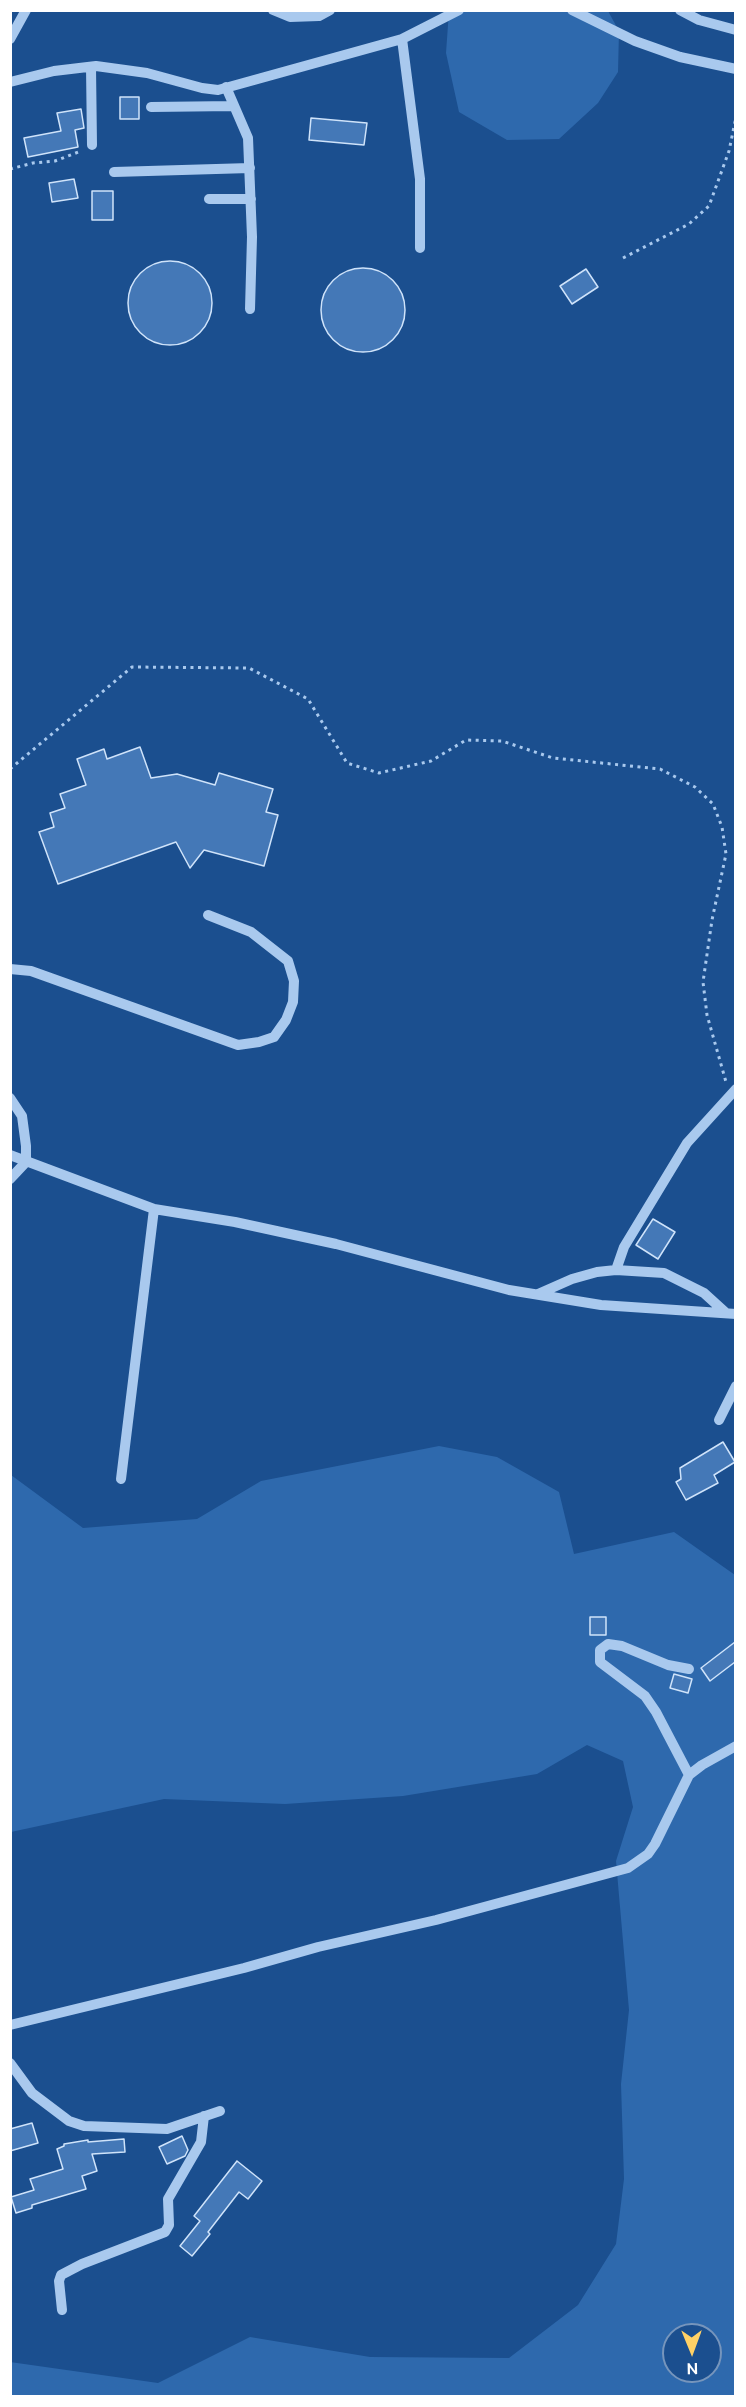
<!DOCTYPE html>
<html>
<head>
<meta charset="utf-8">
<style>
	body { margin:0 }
	#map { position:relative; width:746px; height:2407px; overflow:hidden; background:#1b4f8f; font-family:Ubuntu,sans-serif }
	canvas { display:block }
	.frame { position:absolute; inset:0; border:12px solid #fff; pointer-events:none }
	.north { position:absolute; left:662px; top:2323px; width:60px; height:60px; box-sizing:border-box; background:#1b4f8f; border:2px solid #7695bc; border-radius:50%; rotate:179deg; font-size:16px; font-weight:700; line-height:24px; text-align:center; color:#fff }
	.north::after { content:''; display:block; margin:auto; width:21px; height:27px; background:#ffd166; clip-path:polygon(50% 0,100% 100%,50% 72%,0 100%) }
</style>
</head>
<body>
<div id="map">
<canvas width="746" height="2407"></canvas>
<div class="frame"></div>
<div class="north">N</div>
</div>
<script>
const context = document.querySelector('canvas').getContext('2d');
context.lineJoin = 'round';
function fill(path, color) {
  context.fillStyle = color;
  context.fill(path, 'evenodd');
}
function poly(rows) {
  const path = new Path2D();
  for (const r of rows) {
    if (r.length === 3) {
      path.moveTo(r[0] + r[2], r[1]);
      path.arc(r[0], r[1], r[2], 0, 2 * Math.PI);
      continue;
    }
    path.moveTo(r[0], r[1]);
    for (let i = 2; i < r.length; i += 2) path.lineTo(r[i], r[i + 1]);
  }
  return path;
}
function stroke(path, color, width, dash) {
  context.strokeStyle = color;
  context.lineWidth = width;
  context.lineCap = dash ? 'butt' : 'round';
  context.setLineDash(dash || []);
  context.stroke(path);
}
fill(poly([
	[449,11,608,11,619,31,618,72,598,103,559,139,507,140,459,112,446,53],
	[439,1446,497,1457,559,1492,574,1554,674,1532,735,1575,735,2396,11,2396,10,2362,158,2383,250,2337,370,2357,509,2358,578,2305,616,2244,624,2179,621,2084,629,2010,616,1861,633,1807,623,1761,587,1745,537,1774,403,1796,285,1804,164,1799,11,1832,11,1475,83,1528,197,1519,261,1481],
	[674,2335,710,2335,710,2371,674,2371]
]), '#2e69ad');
const building = poly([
	[120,97,139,97,139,119,120,119,120,97],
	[81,109,84,128,75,130,78,147,28,157,24,138,61,131,57,113,81,109],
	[311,118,367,123,364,145,309,140,311,118],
	[74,179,78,198,52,202,49,183,74,179],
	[92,191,113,191,113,220,92,220,92,191],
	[170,303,42],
	[363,310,42],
	[586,269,598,287,572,304,560,286,586,269],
	[140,747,151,778,177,774,215,785,219,773,273,789,266,812,278,815,264,866,204,850,190,868,176,842,58,884,39,832,54,827,50,813,65,808,60,794,86,785,77,759,104,749,107,759,140,747],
	[653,1219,675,1232,658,1259,636,1245,653,1219],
	[723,1442,735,1462,714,1475,718,1483,686,1500,676,1482,681,1479,680,1468,723,1442],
	[590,1617,606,1617,606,1635,590,1635,590,1617],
	[735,1642,735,1662,710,1681,701,1668,735,1642],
	[674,1674,692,1679,688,1693,670,1688,674,1674],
	[32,2123,38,2143,10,2151,10,2129,32,2123],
	[182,2136,188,2150,185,2156,167,2164,159,2147,182,2136],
	[124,2139,125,2152,92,2154,97,2171,82,2176,86,2189,32,2205,32,2208,16,2213,11,2197,34,2190,30,2179,63,2169,57,2149,64,2146,64,2144,88,2140,88,2142,124,2139],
	[237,2161,262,2181,248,2199,239,2192,208,2232,210,2234,192,2256,180,2246,200,2221,194,2216,237,2161]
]);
fill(building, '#4478b7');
stroke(building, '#cfe3fa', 1.5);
stroke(poly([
	[10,169,33,163,55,161,81,151],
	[623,258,689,224,709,206,729,151,736,117],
	[10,769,132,667,249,668,308,699,347,763,379,773,431,761,466,740,502,741,553,758,660,769,695,787,713,804,722,827,726,854,712,920,703,982,707,1015,726,1082]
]), '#a9c9ee', 3, [3, 4.5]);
stroke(poly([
	[273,10,290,17,319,16,330,10],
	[572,10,635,41,680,57,736,69],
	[680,10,699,20,736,30],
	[10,39,26,10],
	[402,39,420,179,420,248],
	[91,67,92,145],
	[10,82,54,71,96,66,147,73,202,88,218,90,402,39,459,10],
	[226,87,248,138,252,237,250,309],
	[151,107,234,106],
	[114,172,250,168],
	[209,199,251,199],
	[10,969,31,971,238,1045,259,1042,274,1037,286,1020,293,1002,294,981,288,961,251,932,208,915],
	[10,1098,22,1116,26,1146,26,1162,10,1179],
	[10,1155,154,1209,235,1222,336,1244,509,1290,601,1305,736,1314],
	[616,1270,624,1247,687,1143,736,1089],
	[538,1294,572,1279,597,1272,616,1270,664,1273,704,1293,726,1313],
	[719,1420,736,1386],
	[121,1479,154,1209],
	[689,1669,668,1665,622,1646,608,1644,600,1650,600,1662,645,1696,656,1712,689,1775],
	[10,2025,244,1968,318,1947,436,1920,628,1868,648,1854,655,1844,689,1775,702,1765,736,1746],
	[10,2063,32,2093,69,2121,84,2126,167,2129,220,2111],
	[62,2310,59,2281,61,2275,82,2264,165,2232,169,2225,168,2199,201,2142,204,2116]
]), '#a9c9ee', 10);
</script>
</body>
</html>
